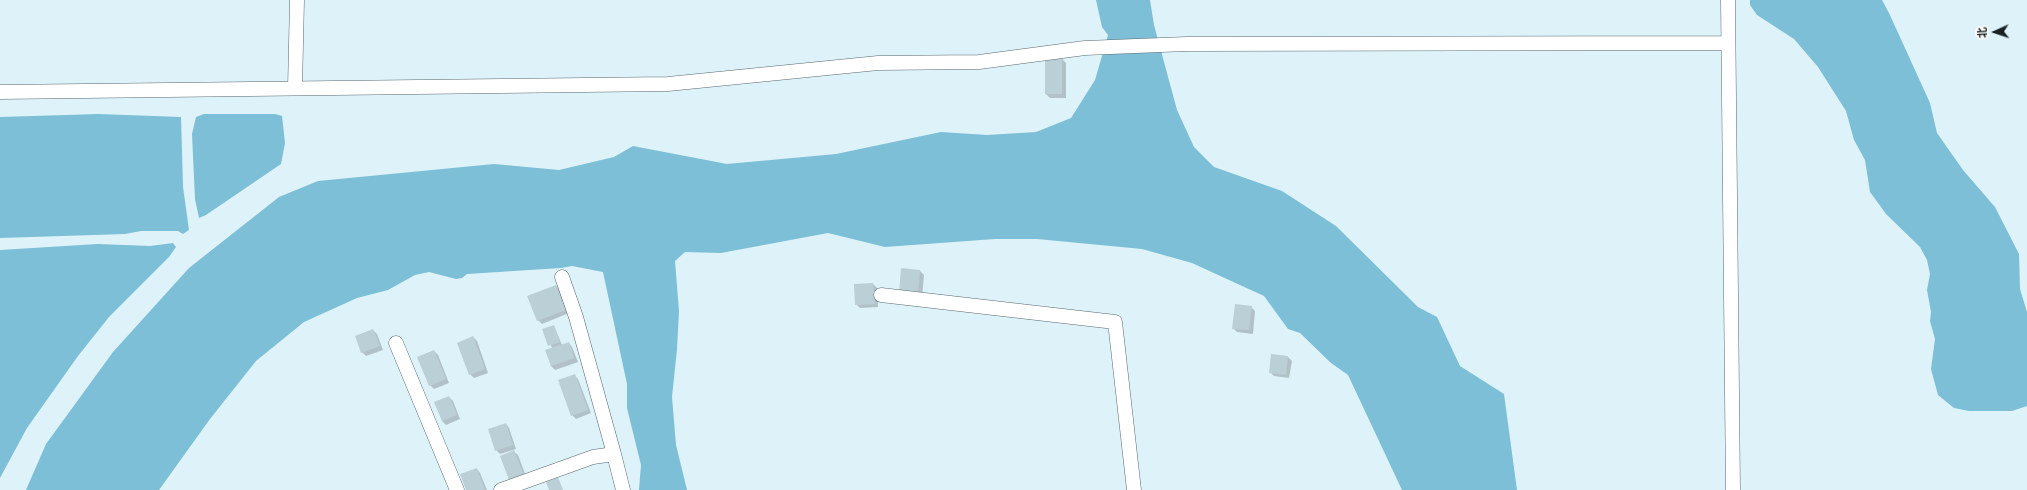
<!DOCTYPE html>
<html>
<head>
<meta charset="utf-8">
<style>
	body { margin:0 }
	#map { position:relative; width:2027px; height:490px; overflow:hidden; background:#def2f9; font-family:"Source Sans 3","Noto Sans SC",sans-serif }
	canvas { display:block }
	.north { position:absolute; left:1975px; top:12px; width:40px; height:40px; -webkit-text-stroke:3px #fff; paint-order:stroke; rotate:267deg; font-size:11px; font-weight:700; line-height:16px; text-align:center; color:#1a2124 }
	.north::after { content:''; display:block; margin:auto; width:14px; height:18px; background:#1a2124; clip-path:polygon(50% 0,100% 100%,50% 72%,0 100%) }
</style>
</head>
<body>
<div id="map">
<canvas width="2027" height="490"></canvas>
<div class="north">北</div>
</div>
<script>
const context = document.querySelector('canvas').getContext('2d');
context.lineJoin = 'round';
function fill(path, color) {
  context.fillStyle = color;
  context.fill(path, 'evenodd');
}
function poly(rows) {
  const path = new Path2D();
  for (const r of rows) {
    path.moveTo(r[0], r[1]);
    for (let i = 2; i < r.length; i += 2) path.lineTo(r[i], r[i + 1]);
  }
  return path;
}
function stroke(path, color, width, dash) {
  context.strokeStyle = color;
  context.lineWidth = width;
  context.lineCap = dash ? 'butt' : 'round';
  context.setLineDash(dash || []);
  context.stroke(path);
}
fill(poly([
	[1096,0,1150,0,1154,25,1177,110,1194,147,1214,167,1282,191,1336,226,1418,307,1437,317,1460,366,1504,394,1517,490,1402,490,1348,375,1331,363,1300,333,1288,329,1264,296,1192,263,1142,249,1037,239,995,239,885,247,828,233,721,253,685,252,675,261,679,311,677,349,672,397,676,445,687,490,639,490,641,465,627,408,627,384,603,272,572,266,561,268,467,274,462,278,456,279,429,272,415,275,388,290,357,298,304,322,256,361,210,419,159,490,26,490,46,444,113,352,189,268,279,197,318,181,494,164,559,170,614,157,633,146,727,164,836,154,941,132,987,135,1036,132,1071,118,1095,80,1108,35,1102,27],
	[1750,0,1882,0,1889,13,1930,103,1937,133,1963,170,1995,207,2019,254,2020,289,2027,312,2027,406,2012,411,1969,411,1954,408,1938,395,1931,369,1935,339,1930,321,1931,312,1927,290,1930,274,1927,260,1920,247,1886,214,1870,192,1865,160,1854,140,1846,111,1818,67,1794,39,1757,15,1750,5],
	[98,114,181,117,183,187,189,230,183,234,178,231,141,231,125,234,0,238,0,117],
	[204,114,275,114,282,116,285,143,281,164,206,215,199,218,195,199,192,134,196,117],
	[173,243,176,247,169,257,109,317,78,356,27,428,0,478,0,250,98,244,150,246]
]), '#7cbfd6');
fill(poly([
	[1046,59,1062,59,1066,63,1066,98,1050,98,1046,94],
	[902,269,920,271,924,275,922,298],
	[873,284,877,288,878,307,860,308,856,304],
	[556,286,560,290,569,313,542,324,538,320],
	[1251,307,1255,311,1253,334,1237,332,1233,328],
	[554,326,562,345,569,343,572,347,578,362,555,370,551,366,546,350,552,348,544,330],
	[373,330,377,334,383,350,366,356,362,352],
	[473,337,477,341,488,373,474,378,470,374],
	[434,351,438,355,449,383,434,389,430,385],
	[1288,357,1292,361,1289,378,1274,376,1270,372],
	[574,375,578,379,591,413,576,419,572,415],
	[449,397,453,401,460,419,446,425,442,421],
	[506,424,509,428,516,449,500,454,496,450],
	[514,452,518,455,527,479,510,480],
	[477,469,480,473,487,490,468,490]
]), '#0003');
fill(poly([
	[1045,58,1062,58,1062,94,1045,94],
	[901,268,920,270,918,295,899,293],
	[873,283,875,304,855,305,854,284],
	[556,285,566,310,537,321,527,296],
	[1235,304,1252,306,1249,330,1232,329],
	[554,325,560,342,548,346,542,329],
	[373,329,380,346,361,353,355,336],
	[473,336,485,369,469,375,457,343],
	[569,342,574,358,551,366,545,350],
	[434,350,446,379,429,386,417,357],
	[1271,354,1288,356,1286,375,1269,373],
	[575,374,588,410,571,416,558,380],
	[449,396,457,415,442,421,434,402],
	[506,423,513,445,495,451,488,429],
	[514,450,524,475,509,480,500,456],
	[477,468,485,490,466,490,460,474],
	[558,477,563,490,549,490,546,482]
]), '#bbcfd6');
const street = poly([
	[1728,0,1733,490],
	[295,88,297,0],
	[0,92,668,84,878,63,979,62,1085,48,1187,44,1728,43],
	[562,277,576,317,614,454],
	[881,295,1115,322,1134,490],
	[396,343,457,490],
	[501,490,593,457,614,454,623,490]
]);
stroke(street, '#58696f', 15);
stroke(street, '#fff', 14);
</script>
</body>
</html>
